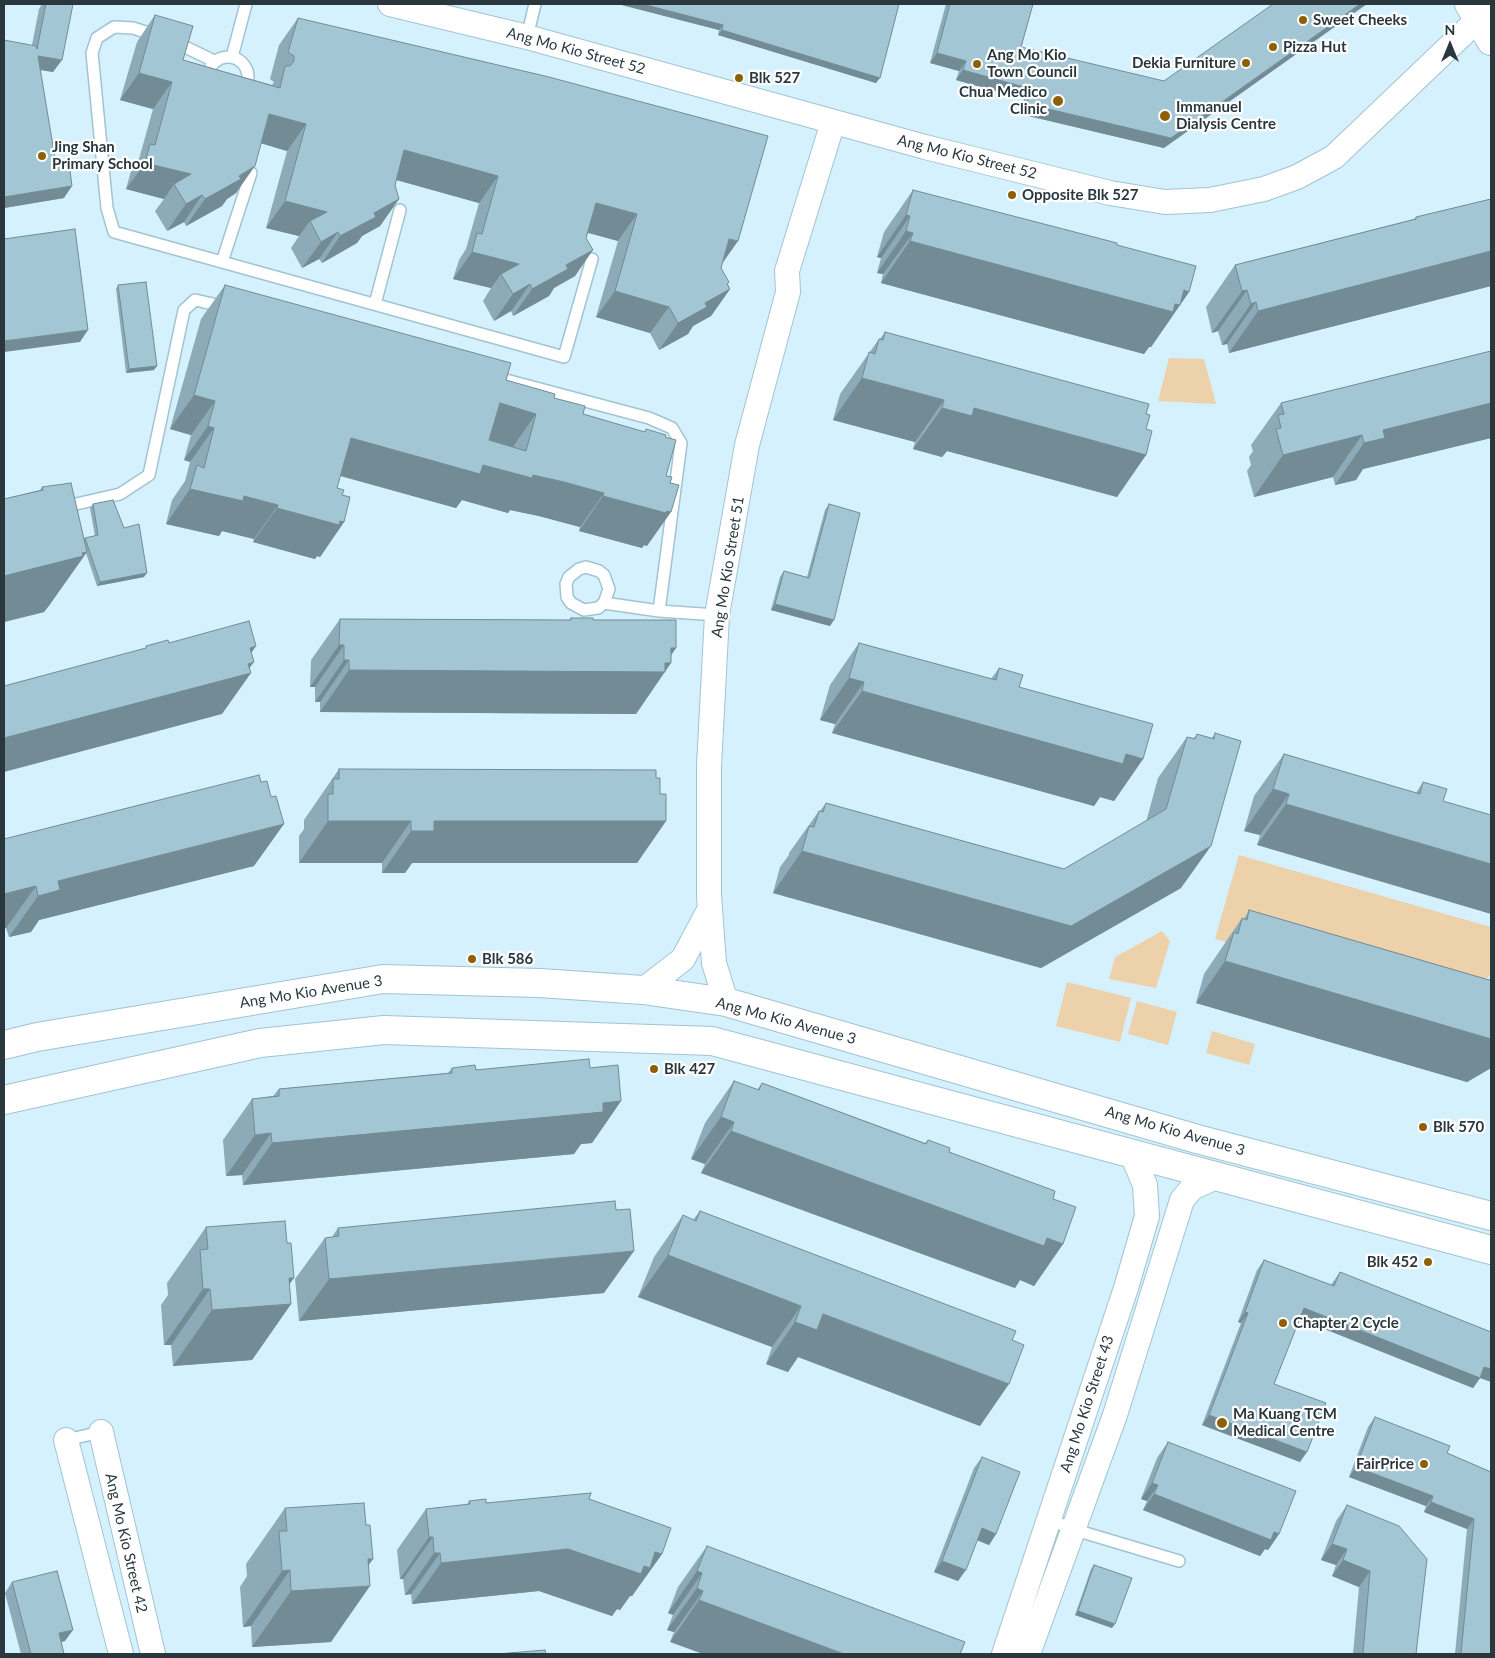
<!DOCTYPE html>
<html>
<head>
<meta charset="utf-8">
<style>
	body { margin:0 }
	#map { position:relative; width:1495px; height:1658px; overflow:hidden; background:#d5f1fd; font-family:Lato,sans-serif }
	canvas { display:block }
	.frame { position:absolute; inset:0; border:5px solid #2a383e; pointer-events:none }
	.north { position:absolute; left:1425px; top:20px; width:50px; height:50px; -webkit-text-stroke:4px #fff; paint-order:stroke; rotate:0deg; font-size:14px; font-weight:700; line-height:20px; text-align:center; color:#2a383e }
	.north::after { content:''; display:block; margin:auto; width:18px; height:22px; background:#2a383e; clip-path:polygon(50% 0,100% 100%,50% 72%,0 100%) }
</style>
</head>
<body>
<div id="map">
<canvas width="1495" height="1658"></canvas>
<div class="frame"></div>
<div class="north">N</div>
</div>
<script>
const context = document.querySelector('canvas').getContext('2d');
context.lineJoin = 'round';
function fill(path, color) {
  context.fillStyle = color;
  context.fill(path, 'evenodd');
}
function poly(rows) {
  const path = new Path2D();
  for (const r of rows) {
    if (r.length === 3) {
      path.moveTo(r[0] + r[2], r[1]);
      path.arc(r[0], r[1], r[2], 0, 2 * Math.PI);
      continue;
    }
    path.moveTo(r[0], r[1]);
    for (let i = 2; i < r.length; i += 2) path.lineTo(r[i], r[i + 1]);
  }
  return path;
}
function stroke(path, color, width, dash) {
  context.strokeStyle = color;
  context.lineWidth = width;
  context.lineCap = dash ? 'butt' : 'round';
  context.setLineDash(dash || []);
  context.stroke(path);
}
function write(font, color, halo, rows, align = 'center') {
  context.font = font + ' Lato,sans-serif';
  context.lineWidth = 4.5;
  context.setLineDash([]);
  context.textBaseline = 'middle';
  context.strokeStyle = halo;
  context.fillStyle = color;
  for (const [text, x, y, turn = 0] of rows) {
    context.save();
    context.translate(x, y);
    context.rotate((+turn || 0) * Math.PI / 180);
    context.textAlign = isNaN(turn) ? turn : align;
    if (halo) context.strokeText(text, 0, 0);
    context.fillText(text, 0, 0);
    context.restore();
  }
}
fill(poly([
	[1169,358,1204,359,1216,404,1158,401],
	[1239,855,1491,927,1491,975,1451,1004,1215,939],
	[1162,931,1170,941,1156,988,1109,979,1115,957],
	[1067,982,1131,998,1120,1042,1056,1026],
	[1137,1001,1177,1012,1168,1045,1128,1034],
	[1212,1031,1255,1044,1249,1065,1206,1053]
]), '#edd1aa');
const service = poly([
	[158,36,133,28,114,27,97,38,92,53,107,208,114,232,564,357,592,259],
	[527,37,535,4],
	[173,41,214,61],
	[228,77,20],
	[232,57,246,4],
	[222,262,251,173],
	[375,304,400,210],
	[491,376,649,418,672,428,681,443,659,611],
	[63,507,120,494,149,475,184,310,195,300,226,307],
	[604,603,609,589,604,575,599,571,586,567,579,569,569,577,566,584,567,597,571,603,584,610,598,608,604,603,659,611,717,615],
	[66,1440,101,1432],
	[1049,1519,1072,1529,1179,1561]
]);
const minor = poly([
	[390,4,527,37,925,147,1110,193,1165,202,1210,200,1264,189,1297,177,1334,157,1491,7],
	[643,990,683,959,710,908],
	[726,1002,714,963,709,896,709,766,717,615,747,445,788,292,787,271,833,122],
	[101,1432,153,1654],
	[66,1440,121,1654],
	[1004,1654,1126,1288,1147,1216,1145,1185,1131,1152],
	[1028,1654,1115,1415,1182,1200,1192,1188,1218,1176]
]);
const secondary = poly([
	[1469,4,1491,41]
]);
const primary = poly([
	[4,1045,37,1037,383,979,540,983,643,990,726,1002,1197,1139,1491,1216],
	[4,1100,260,1043,384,1030,712,1041,1491,1250]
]);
stroke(service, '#a1c4d2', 14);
stroke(minor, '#a1c4d2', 26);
stroke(secondary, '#a1c4d2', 30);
stroke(primary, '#a1c4d2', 30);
stroke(service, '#fff', 11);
stroke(minor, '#fff', 24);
stroke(secondary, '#fff', 28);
stroke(primary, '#fff', 28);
fill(poly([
	[42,4,73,4,53,72,40,70,56,164,64,198,4,208,32,45,39,9],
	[618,4,899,4,876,83,718,35,719,30],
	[946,4,1033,4,1021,47,1164,148,1020,114,1024,99,956,80,959,71,930,63],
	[155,15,183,60,272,85,274,82,270,79,279,45,298,18,722,263,721,268,730,289,711,316,693,326,688,334,659,350,650,333,596,317,618,241,588,232,575,276,554,288,549,296,513,316,511,311,494,321,483,301,491,288,453,279,459,260,466,249,479,203,396,180,395,185,399,199,380,226,362,236,357,243,322,263,319,259,302,268,291,248,299,236,266,228,287,151,261,143,236,193,227,199,222,206,186,226,184,222,167,231,155,211,164,199,126,189,131,171,139,159,153,109,120,100,137,42],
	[913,190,1117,245,1189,292,1151,347,1149,347,1144,354,881,283,883,274,877,273,881,258,877,257,884,232],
	[1491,199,1491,286,1229,353,1227,344,1222,345,1218,331,1212,333,1206,307,1235,265,1414,219,1416,217],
	[118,285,154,370,126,373,116,289],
	[225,285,506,380,554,398,583,414,644,432,646,429,647,546,644,545,642,548,579,531,580,527,539,516,510,510,508,513,462,500,456,508,340,476,337,488,342,495,344,522,320,557,317,556,315,559,253,542,254,539,222,531,219,536,166,524,172,500,185,481,190,462,184,460,191,435,170,429,201,319],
	[885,332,1146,414,1146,455,1117,497,947,451,942,457,913,449,915,442,833,420,840,394,879,339,880,339],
	[1491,351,1491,438,1363,469,1356,480,1335,485,1333,477,1254,497,1247,471,1251,465,1249,457,1253,451,1251,445,1281,403],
	[42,487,84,539,85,538,95,536,90,508,93,504,124,528,144,577,97,586,86,553,48,607,47,608,44,612,4,622,4,499,40,490],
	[829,504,830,626,771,610,780,577,784,571,807,577,825,510],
	[571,618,593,620,671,656,665,671,636,714,320,712,320,702,315,702,315,687,310,687,311,660,340,619,569,620],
	[859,643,991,679,999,668,1019,687,1143,759,1114,801,1100,797,1094,806,832,733,835,724,820,720,830,685],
	[1215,733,1181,888,1041,968,773,893,780,867,789,855,789,853,819,811,820,811,826,803,1064,869,1146,822,1158,778,1187,737,1194,738,1197,734,1212,738],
	[1284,754,1416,793,1423,782,1447,789,1257,845,1260,835,1244,831,1254,796],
	[339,769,656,778,660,794,666,821,637,863,412,863,405,873,382,873,382,863,299,863,299,836,304,829,304,820],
	[4,839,254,866,39,920,31,932,9,937,6,928],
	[1249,910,1489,980,1491,979,1491,1068,1467,1082,1196,1003,1204,974,1242,918,1244,919],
	[452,1068,476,1070,590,1068,621,1101,592,1143,581,1144,574,1154,243,1185,242,1175,226,1176,223,1140,252,1099,273,1096,279,1089,448,1073],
	[734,1081,757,1090,762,1083,925,1143,928,1140,949,1152,1053,1199,1063,1244,1034,1286,1020,1280,1015,1288,701,1173,705,1164,691,1159,705,1123],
	[700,1211,980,1426,798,1357,788,1372,766,1364,772,1347,638,1297,654,1257,683,1215,693,1220],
	[206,1227,289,1284,291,1304,252,1360,173,1366,171,1345,164,1345,161,1305,168,1295,167,1283],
	[338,1228,604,1293,299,1321,295,1279,325,1238,332,1237],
	[1264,1260,1331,1285,1333,1282,1340,1272,1480,1378,1473,1388,1299,1319,1274,1384,1300,1462,1202,1425,1241,1323,1238,1322,1257,1270],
	[1375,1417,1447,1453,1491,1472,1491,1654,1455,1654,1467,1529,1424,1512,1426,1506,1349,1477,1368,1427],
	[1168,1442,1279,1534,1268,1550,1265,1549,1260,1556,1143,1510,1147,1501,1141,1499,1157,1458],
	[982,1457,996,1534,989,1545,977,1540,958,1581,934,1572,974,1468],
	[589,1499,662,1554,632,1596,630,1596,620,1610,617,1609,612,1616,539,1591,412,1604,411,1594,405,1595,403,1579,400,1579,397,1550,426,1509,467,1505,469,1501,486,1503],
	[1347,1505,1416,1654,1353,1654,1359,1587,1332,1576,1336,1565,1321,1560,1336,1521],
	[285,1508,368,1565,331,1642,252,1647,251,1626,243,1627,240,1587,247,1576,246,1564],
	[707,1546,960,1654,670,1642,674,1632,667,1630,673,1615,668,1613,678,1587],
	[1094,1565,1112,1628,1075,1615,1091,1569],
	[12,1582,65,1641,61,1642,64,1654,21,1654,5,1593]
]), '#8caab7');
fill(poly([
	[618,4,642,4,723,25,719,30],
	[1360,4,1367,4,1164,148,1020,114,1027,104,1171,138],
	[722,30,880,78,876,83,718,35],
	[937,53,966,61,959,71,930,63],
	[38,56,62,60,53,72,30,68],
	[963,70,1031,89,1024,99,956,80],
	[139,73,172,82,153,109,120,100],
	[269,114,306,124,287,151,250,140],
	[404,150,498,176,479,203,386,177],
	[145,163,191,174,174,184,164,199,126,189],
	[255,166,236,193,227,199,222,206,186,226,205,199,239,176],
	[72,186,64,198,4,208,4,197],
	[202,195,184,222,167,231,186,204],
	[399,199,380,226,362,236,357,243,322,263,340,236,374,213],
	[285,201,327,212,310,221,299,236,266,228],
	[596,203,637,214,618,241,577,230],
	[906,215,910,216,881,258,877,257],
	[906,231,913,233,883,274,877,273],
	[338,232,319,259,302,268,321,242],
	[729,239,738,241,719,268],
	[910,241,1184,290,1189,292,1151,347,1149,347,1144,354,881,283],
	[593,250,575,276,554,288,549,296,513,316,532,289,566,265],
	[1491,251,1491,286,1229,353,1258,311],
	[472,252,519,264,501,274,491,288,453,279],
	[729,282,721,294,730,289,711,316,693,326,688,334,659,350,678,323,705,303],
	[530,284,511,311,494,321,513,294],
	[1247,290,1218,331,1212,333,1242,291],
	[615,291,669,307,650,333,596,317],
	[1256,302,1227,344,1222,345,1251,304],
	[88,330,80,342,4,352,4,341],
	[157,366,154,370,126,373,129,369],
	[862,378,944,400,915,442,833,420],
	[194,395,215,401,191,435,170,429],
	[500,403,536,414,512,448,476,437],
	[1491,403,1491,438,1363,469,1356,480,1335,485,1364,443,1383,430],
	[942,408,974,408,1146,455,1117,497,947,451,942,457,913,449],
	[208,426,214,428,190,462,184,460],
	[1362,435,1333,477,1254,497,1283,455],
	[351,438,533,475,564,482,604,493,580,527,539,516,510,510,508,513,462,500,456,508,327,472],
	[190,489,244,496,278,505,254,539,222,531,219,536,166,524],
	[603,496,667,511,671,512,647,546,644,545,642,548,579,531],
	[277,508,340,521,344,522,320,557,317,556,315,559,253,542],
	[87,552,48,607,47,608,44,612,4,622,4,576],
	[147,573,144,577,97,586,100,582],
	[775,604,834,620,830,626,771,610],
	[339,645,344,645,315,687,310,687],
	[256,646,235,677,248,664,254,662,245,674,251,673,222,714,4,772,4,738],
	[671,648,676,648,666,663,671,663,636,714,320,712,349,670],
	[344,660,349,660,320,702,315,702],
	[849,678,864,682,835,724,820,720],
	[862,691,1126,754,1143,759,1114,801,1100,797,1094,806,832,733],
	[1273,789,1289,794,1260,835,1244,831],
	[1286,804,1491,864,1491,914,1257,845],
	[328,821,411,821,382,863,299,863],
	[434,821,666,821,637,863,412,863,405,873,382,873,411,831],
	[284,824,254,866,39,920,31,932,9,937,38,896,58,881],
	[1211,846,1181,888,1041,968,773,893,802,851,1071,926],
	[36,886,6,928,4,929,4,894],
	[1225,961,1491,1039,1491,1068,1467,1082,1196,1003],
	[621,1101,592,1143,581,1144,574,1154,243,1185,272,1143],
	[721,1117,734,1122,705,1164,691,1159],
	[731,1131,1047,1238,1063,1244,1034,1286,1020,1280,1015,1288,701,1173],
	[271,1133,242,1175,226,1176,255,1135],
	[634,1251,604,1293,299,1321,329,1279],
	[668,1255,801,1306,772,1347,638,1297],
	[289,1278,294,1278,274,1306,291,1304,252,1360,173,1366,212,1310],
	[203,1289,210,1289,171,1345,164,1345],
	[1304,1308,1480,1378,1473,1388,1297,1318],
	[1245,1312,1248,1313,1241,1323,1238,1322],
	[823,1314,1009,1384,980,1426,798,1357,788,1372,766,1364,795,1322],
	[1484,1367,1491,1369,1491,1382,1477,1377],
	[1209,1415,1307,1452,1300,1462,1202,1425],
	[1356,1467,1433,1496,1426,1506,1349,1477],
	[1152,1483,1158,1485,1147,1501,1141,1499],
	[1154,1494,1274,1532,1279,1534,1268,1550,1265,1549,1260,1556,1143,1510],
	[1431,1502,1474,1519,1467,1529,1424,1512],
	[982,1528,996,1534,989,1545,974,1539],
	[429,1537,433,1537,403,1579,400,1579],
	[1332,1544,1347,1549,1336,1565,1321,1560],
	[568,1549,655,1552,662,1554,632,1596,630,1596,620,1610,617,1609,612,1616,539,1591,412,1604,441,1563],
	[434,1553,440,1553,411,1594,405,1595],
	[368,1559,373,1559,353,1587,370,1586,331,1642,252,1647,291,1591],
	[1343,1560,1370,1571,1359,1587,1332,1576],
	[942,1561,966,1570,958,1581,934,1572],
	[290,1570,251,1626,243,1627,282,1571],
	[697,1571,702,1573,673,1615,668,1613],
	[697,1588,703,1591,674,1632,667,1630],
	[699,1600,844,1654,703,1654,670,1642],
	[1078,1611,1115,1624,1112,1628,1075,1615],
	[73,1630,65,1641,51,1644,59,1633]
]), '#728b95');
const building = poly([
	[46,4,73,4,62,60,38,56,56,164,69,163,72,186,4,197,4,40,36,46,37,49,46,4],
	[642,4,899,4,880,78,722,30,723,25,642,4],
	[950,4,1033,4,1021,47,1164,81,1273,4,1360,4,1171,138,1027,104,1031,89,963,70,966,61,937,53,950,4],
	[155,15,193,26,183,60,280,88,285,66,290,66,294,61,294,56,288,52,298,18,549,77,768,136,738,241,729,239,721,268,729,282,727,284,730,289,705,303,707,307,678,323,669,307,615,291,637,214,596,203,586,238,593,250,566,265,568,269,532,289,530,284,513,294,501,274,519,264,472,252,477,233,482,234,498,176,404,150,395,185,399,199,374,213,376,217,340,236,338,232,321,242,310,221,327,212,285,201,306,124,269,114,255,166,239,176,241,179,205,199,202,195,186,204,174,184,191,174,145,163,150,144,155,145,172,82,139,73,155,15],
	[913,190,1117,243,1117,245,1196,266,1189,292,1184,290,1180,305,1175,304,1173,312,910,241,913,233,906,231,910,216,906,215,913,190],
	[1491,199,1491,251,1258,311,1256,302,1251,304,1247,290,1242,291,1235,265,1416,219,1416,217,1491,199],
	[75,229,88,330,4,341,4,239,75,229],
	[146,282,157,366,129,369,118,285,146,282],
	[225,285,511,363,506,380,555,394,554,398,585,406,583,414,645,432,646,429,666,435,665,437,676,440,666,476,672,477,670,483,679,485,671,512,667,511,666,513,603,496,604,493,564,482,533,475,532,478,483,465,480,474,351,438,337,488,344,490,342,495,350,497,344,522,340,521,339,525,277,508,278,505,244,496,243,501,190,489,197,465,204,468,214,428,208,426,215,401,194,395,225,285],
	[500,403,536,414,526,451,489,440,500,403],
	[885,332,1149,404,1146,414,1150,415,1146,429,1152,431,1146,455,974,408,972,416,942,408,944,400,862,378,869,352,875,354,879,339,883,340,885,332],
	[1491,351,1491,403,1383,430,1385,438,1364,443,1362,435,1283,455,1276,429,1281,428,1278,415,1284,414,1281,403,1491,351],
	[71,483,87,552,82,553,83,556,4,576,4,499,43,490,42,487,71,483],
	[113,500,124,528,139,524,147,573,100,582,85,538,98,535,93,504,113,500],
	[829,504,860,513,834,620,775,604,784,571,809,578,829,504],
	[571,618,593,618,593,620,676,620,676,648,671,648,671,663,665,663,665,672,349,670,349,660,344,660,344,645,339,645,340,619,571,620,571,618],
	[249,621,256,646,250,648,254,662,248,664,251,673,4,738,4,686,146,648,146,646,168,640,169,643,249,621],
	[859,643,996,680,999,668,1023,675,1019,687,1153,724,1143,759,1126,754,1123,764,862,691,864,682,849,678,859,643],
	[1215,733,1241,741,1211,846,1071,926,802,851,809,826,814,827,819,811,823,812,826,803,1064,869,1166,809,1187,737,1195,739,1197,734,1214,739,1215,733],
	[1284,754,1420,794,1423,782,1447,789,1443,801,1491,815,1491,864,1286,804,1289,794,1273,789,1284,754],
	[339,769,656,770,656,778,660,778,660,794,666,794,666,821,434,821,434,831,411,831,411,821,328,821,328,794,333,794,333,779,339,779,339,769],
	[259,775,261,782,267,781,271,797,276,796,284,824,58,881,60,890,38,896,36,886,4,894,4,839,259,775],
	[1249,910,1489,980,1491,979,1491,1039,1225,961,1234,932,1238,934,1242,918,1247,920,1249,910],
	[589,1059,590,1068,618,1065,621,1101,603,1103,603,1112,272,1143,271,1133,255,1135,252,1099,279,1096,279,1089,452,1073,452,1068,475,1065,476,1070,589,1059],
	[734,1081,759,1090,762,1083,926,1144,928,1140,950,1148,949,1152,1055,1191,1053,1199,1076,1207,1063,1244,1047,1238,1044,1246,731,1131,734,1122,721,1117,734,1081],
	[615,1201,616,1210,630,1209,634,1251,329,1279,325,1238,339,1236,338,1228,615,1201],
	[700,1211,1016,1331,1012,1340,1024,1345,1009,1384,823,1314,817,1330,795,1322,801,1306,668,1255,683,1215,696,1221,700,1211],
	[285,1221,287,1243,291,1243,294,1278,289,1278,291,1304,212,1310,210,1289,203,1289,200,1250,208,1249,206,1227,285,1221],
	[1264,1260,1334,1286,1340,1272,1491,1332,1491,1369,1484,1367,1480,1378,1304,1308,1274,1384,1326,1403,1307,1452,1209,1415,1248,1313,1245,1312,1264,1260],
	[1375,1417,1450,1446,1447,1453,1491,1472,1491,1654,1461,1654,1474,1519,1431,1502,1433,1496,1356,1467,1375,1417],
	[1168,1442,1296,1491,1279,1534,1274,1532,1271,1540,1154,1494,1158,1485,1152,1483,1168,1442],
	[982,1457,1020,1472,996,1534,982,1528,966,1570,942,1561,982,1457],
	[591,1493,589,1499,671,1528,662,1554,655,1552,650,1568,644,1566,641,1574,568,1549,441,1563,440,1553,434,1553,433,1537,429,1537,426,1509,470,1504,469,1501,486,1499,486,1503,591,1493],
	[364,1503,366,1525,370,1525,373,1559,368,1559,370,1586,291,1591,290,1570,282,1571,279,1531,287,1531,285,1508,364,1503],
	[1347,1505,1399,1526,1427,1559,1416,1654,1363,1654,1370,1571,1343,1560,1347,1549,1332,1544,1347,1505],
	[707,1546,965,1642,960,1654,844,1654,699,1600,703,1591,697,1588,702,1573,697,1571,707,1546],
	[1094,1565,1132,1578,1115,1624,1078,1611,1094,1565],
	[57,1571,73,1630,59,1633,64,1654,31,1654,12,1582,57,1571],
	[545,1650,546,1654,497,1654,545,1650]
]);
fill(building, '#a3c6d5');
stroke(building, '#728b95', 1);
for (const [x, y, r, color] of [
	[1303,20,5,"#8d6006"],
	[1273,47,5,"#8d6006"],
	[1246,63,5,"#8d6006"],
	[977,64,5,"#8d6006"],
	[739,78,5,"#8d6006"],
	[1058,101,6,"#8d6006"],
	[1165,116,6,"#8d6006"],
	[42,156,5,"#8d6006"],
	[1012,195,5,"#8d6006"],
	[472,959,5,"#8d6006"],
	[654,1069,5,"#8d6006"],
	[1423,1127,5,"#8d6006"],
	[1428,1262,5,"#8d6006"],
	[1283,1323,5,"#8d6006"],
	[1222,1423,6,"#8d6006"],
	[1424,1464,5,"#8d6006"]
]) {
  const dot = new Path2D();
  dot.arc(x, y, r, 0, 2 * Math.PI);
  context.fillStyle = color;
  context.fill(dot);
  stroke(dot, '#fff', 2);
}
write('bold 15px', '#2a383e', '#fff', [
	["Sweet Cheeks",1313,20],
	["Pizza Hut",1283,47],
	["Ang Mo Kio",987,55],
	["Town Council",987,72],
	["Dekia Furniture",1236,63,"right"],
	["Blk 527",749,78],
	["Chua Medico",1047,92,"right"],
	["Clinic",1047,109,"right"],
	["Immanuel",1176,107],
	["Dialysis Centre",1176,124],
	["Jing Shan",52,147],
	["Primary School",52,164],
	["Opposite Blk 527",1022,195],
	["Blk 586",482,959],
	["Blk 427",664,1069],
	["Blk 570",1433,1127],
	["Blk 452",1418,1262,"right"],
	["Chapter 2 Cycle",1293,1323],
	["Ma Kuang TCM",1233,1414],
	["Medical Centre",1233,1431],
	["FairPrice",1414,1464,"right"]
], 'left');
write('15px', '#2a383e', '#fff', [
	["Ang Mo Kio Street 52",576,51,15],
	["Ang Mo Kio Street 52",967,157,14],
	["Ang Mo Kio Street 51",728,567,-81],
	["Ang Mo Kio Avenue 3",311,992,-9],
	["Ang Mo Kio Avenue 3",786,1021,15],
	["Ang Mo Kio Avenue 3",1175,1131,16],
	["Ang Mo Kio Street 43",1087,1404,-72],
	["Ang Mo Kio Street 42",126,1543,77]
]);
</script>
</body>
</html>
